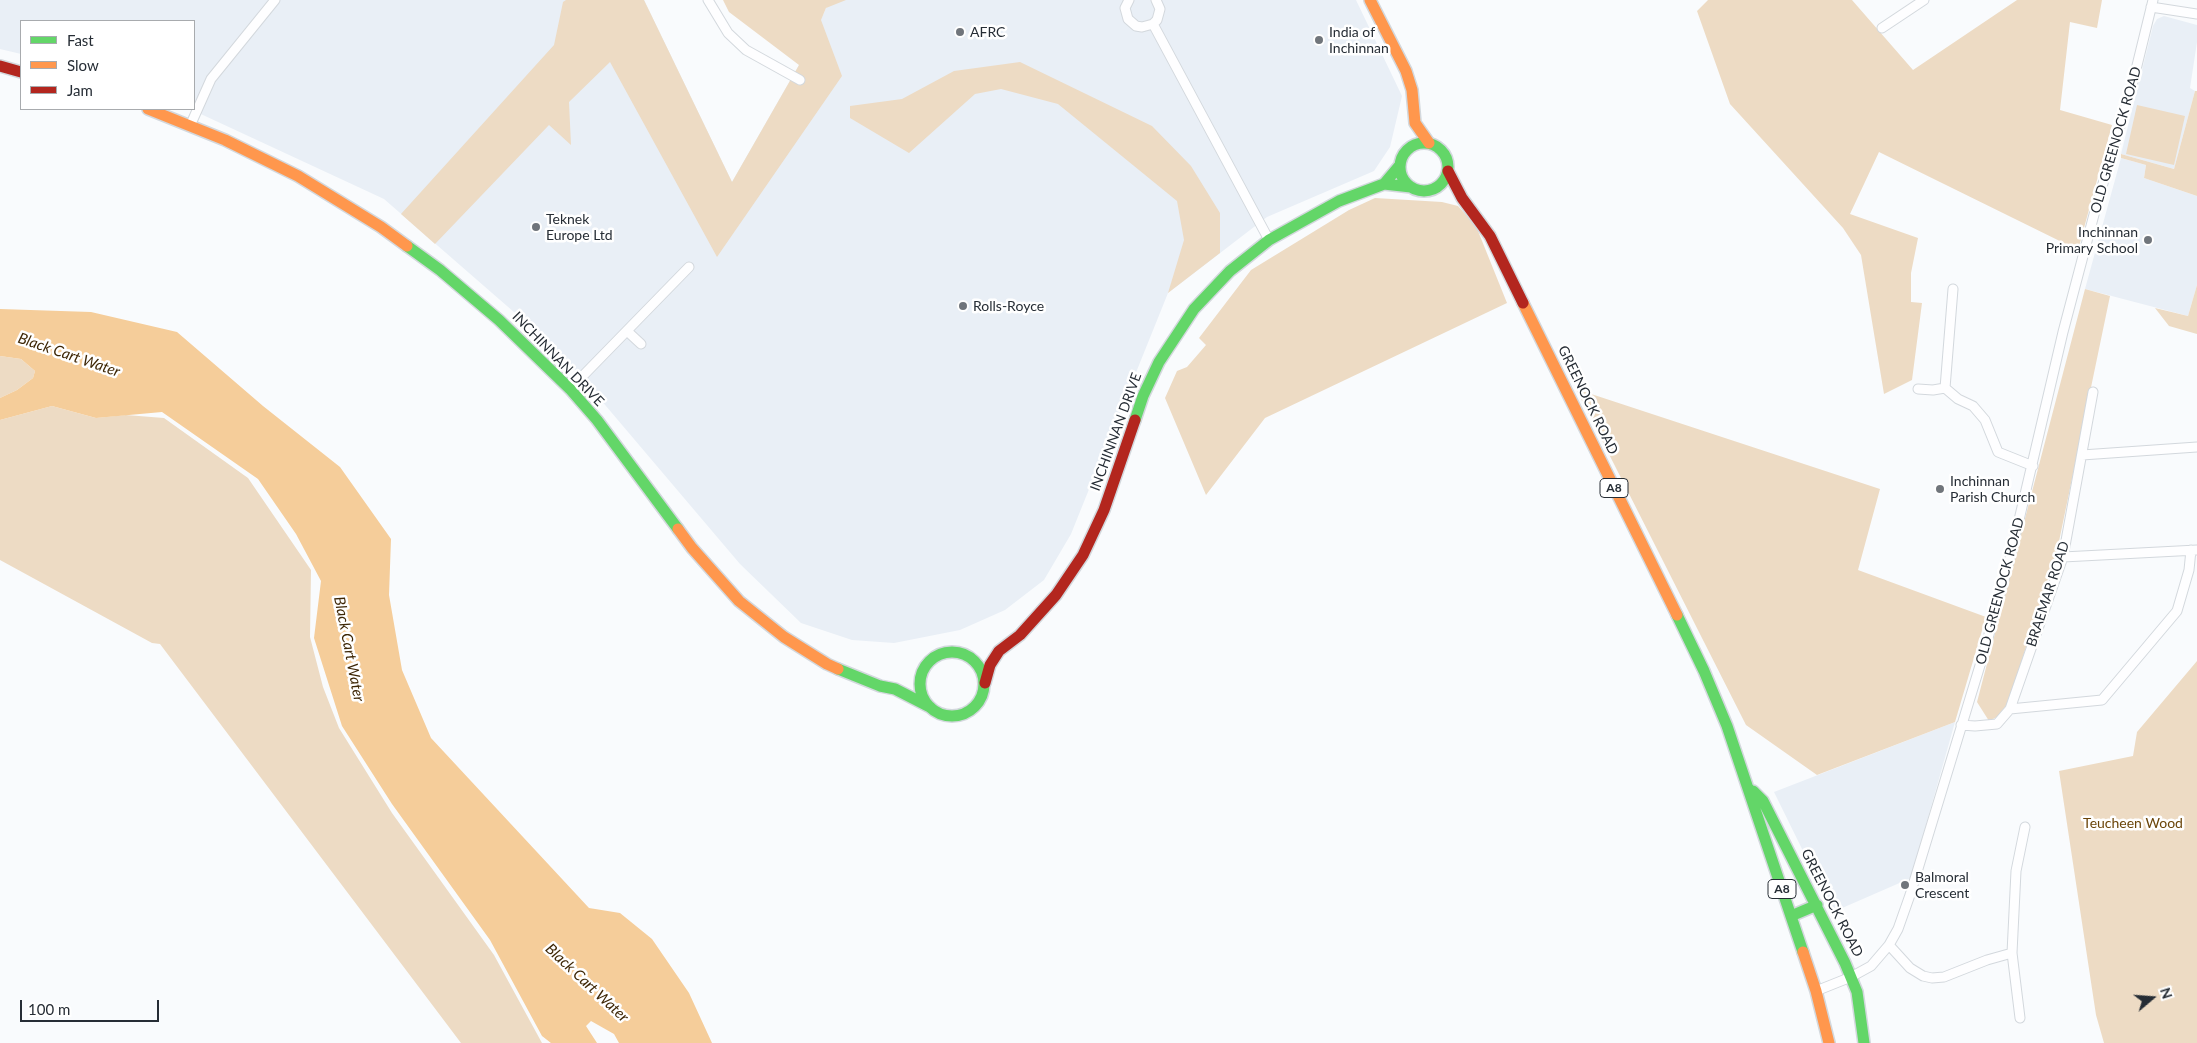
<!DOCTYPE html>
<html>
<head>
<meta charset="utf-8">
<style>
	body { margin:0 }
	#map { position:relative; width:2197px; height:1043px; overflow:hidden; background:#f9fbfd; font-family:Lato,sans-serif }
	canvas { display:block }
	.legend { position:absolute; left:20px; top:20px; width:175px; height:90px; box-sizing:border-box; background:#fff; border:1px solid #a8abae; margin:0; padding:6px 9px; list-style:none; font-size:15px; color:#262d35 }
	.legend li { display:flex; align-items:center; gap:10px; height:25px }
	.legend b { width:25px; border:1px solid #a8abae }
	.north { position:absolute; left:2127px; top:973px; width:50px; height:50px; -webkit-text-stroke:4px #fff; paint-order:stroke; rotate:72deg; font-size:14px; font-weight:700; line-height:20px; text-align:center; color:#262d35 }
	.north::after { content:''; display:block; margin:auto; width:18px; height:22px; background:#262d35; clip-path:polygon(50% 0,100% 100%,50% 72%,0 100%) }
	.scale { position:absolute; left:20px; top:1000px; width:139px; height:22px; box-sizing:border-box; border:2px solid #262d35; border-top:0; padding-left:6px; font-size:15px; line-height:18px; white-space:nowrap; color:#262d35; -webkit-text-stroke:4px #fff; paint-order:stroke }
</style>
</head>
<body>
<div id="map">
<canvas width="2197" height="1043"></canvas>
<ul class="legend">
<li><b style="height:6px;background:#63d668"></b>Fast</li>
<li><b style="height:6px;background:#ff974d"></b>Slow</li>
<li><b style="height:6px;background:#b3261e"></b>Jam</li>
</ul>
<div class="north">N</div>
<div class="scale">100 m</div>
</div>
<script>
const context = document.querySelector('canvas').getContext('2d');
context.lineJoin = 'round';
function fill(path, color) {
  context.fillStyle = color;
  context.fill(path, 'evenodd');
}
function poly(rows) {
  const path = new Path2D();
  for (const r of rows) {
    if (r.length === 3) {
      path.moveTo(r[0] + r[2], r[1]);
      path.arc(r[0], r[1], r[2], 0, 2 * Math.PI);
      continue;
    }
    path.moveTo(r[0], r[1]);
    for (let i = 2; i < r.length; i += 2) path.lineTo(r[i], r[i + 1]);
  }
  return path;
}
function stroke(path, color, width, dash) {
  context.strokeStyle = color;
  context.lineWidth = width;
  context.lineCap = dash ? 'butt' : 'round';
  context.setLineDash(dash || []);
  context.stroke(path);
}
function write(font, color, halo, rows, align = 'center') {
  context.font = font + ' Lato,sans-serif';
  context.lineWidth = 5;
  context.setLineDash([]);
  context.textBaseline = 'middle';
  context.strokeStyle = halo;
  context.fillStyle = color;
  for (const [text, x, y, turn = 0] of rows) {
    context.save();
    context.translate(x, y);
    context.rotate((+turn || 0) * Math.PI / 180);
    context.textAlign = isNaN(turn) ? turn : align;
    if (halo) context.strokeText(text, 0, 0);
    context.fillText(text, 0, 0);
    context.restore();
  }
}
fill(poly([
	[0,0,644,0,732,182,799,65,830,0,1356,0,1402,96,1390,147,1374,171,1267,217,1168,293,1071,534,1044,580,1005,610,960,630,894,643,852,640,801,623,740,564,561,353,384,199,190,109,194,109,194,21,21,21,21,54,0,49],
	[2164,16,2197,25,2197,42,2190,88,2195,91,2174,169,2121,154,2153,26,2157,19],
	[2121,158,2146,165,2144,178,2197,196,2197,285,2188,316,2085,289],
	[1955,722,1911,878,1833,912,1774,792]
]), '#e9eff6');
fill(poly([
	[566,0,644,0,732,182,799,65,729,12,723,0,846,0,826,8,821,20,842,76,717,257,610,62,569,102,571,145,549,125,435,244,401,214,554,45,563,2],
	[1708,0,1852,0,1913,70,2017,0,2102,0,2097,28,2070,22,2060,110,2112,125,2078,250,1879,152,1850,214,1918,238,1911,273,1911,302,1922,303,1912,380,1884,394,1861,255,1843,228,1730,104,1697,11],
	[1020,62,1152,126,1191,166,1220,213,1220,253,1168,293,1184,240,1177,201,1058,104,1001,89,975,94,909,153,850,118,850,106,902,99,954,71],
	[2195,91,2197,91,2197,196,2144,178,2146,165,2121,158,2121,154,2174,169],
	[2137,105,2185,116,2174,165,2126,154],
	[1375,198,1442,202,1458,206,1476,226,1507,303,1265,418,1206,495,1165,398,1177,371,1187,367,1206,345,1199,338,1251,270,1349,210],
	[2197,285,2197,334,2169,326,2155,308,2188,316],
	[2085,289,2110,296,2057,551,2008,703,1997,717,1989,721,1977,702],
	[0,356,21,359,35,371,33,378,17,390,0,398],
	[1576,389,1880,489,1858,570,1986,617,1955,722,1817,775,1746,725],
	[52,406,96,418,126,415,164,418,248,478,311,570,310,637,323,687,339,728,392,813,494,955,542,1043,461,1043,160,644,152,643,0,560,0,420],
	[2197,661,2197,1043,2104,1043,2096,1015,2059,771,2133,756,2137,732]
]), '#eddbc4');
fill(poly([
	[0,309,91,312,177,332,263,406,340,467,391,539,389,595,402,670,431,738,589,908,620,913,652,939,689,993,712,1043,619,1043,614,1034,591,1021,586,1026,597,1043,551,1043,542,1036,490,940,392,804,342,726,314,638,321,581,296,534,258,479,162,412,96,418,52,406,0,420,0,398,17,390,33,378,35,371,21,359,0,356]
]), '#f5cd9a');
const street = poly([
	[708,0,728,33,746,50,800,80],
	[1129,0,1125,8,1128,19,1136,26,1142,27,1153,24,1157,20,1160,9,1156,0],
	[2151,7,2197,14],
	[1153,24,1269,240],
	[1882,28,1924,0],
	[190,126,211,79,275,0],
	[627,331,641,344],
	[1945,388,1953,289],
	[570,389,689,267],
	[1918,389,1933,390,1945,388,1958,399,1973,406,1985,420,1998,452,2033,466],
	[2082,455,2197,447],
	[2063,557,2197,550],
	[2010,709,2102,700,2177,611,2189,570,2191,550],
	[1961,725,1975,726,1997,724,2010,709,2063,557,2093,392],
	[1889,945,1910,968,1923,976,1932,978,1944,977,1987,960,2012,953],
	[1816,991,1851,977,1871,966,1889,945,1898,929,1910,895,1985,649,2011,554,2063,332,2096,207,2132,86,2153,0],
	[2020,1018,2012,953,2016,871,2025,827]
]);
const fast = poly([
	[1424,167,24],
	[1384,184,1400,165],
	[407,246,440,270,499,320,570,389,597,420,678,529],
	[1135,420,1143,396,1159,362,1194,309,1230,271,1269,240,1339,201,1384,184,1411,187],
	[1677,615,1704,671,1727,726,1803,952],
	[952,684,32],
	[838,669,880,686,895,689,930,707],
	[1753,791,1763,801,1845,963,1857,992,1864,1043],
	[1791,916,1817,905]
]);
const slow = poly([
	[1370,0,1406,71,1412,90,1415,123,1429,143],
	[148,109,225,140,298,176,381,227,407,246],
	[1523,303,1677,615],
	[678,529,692,548,739,601,784,637,827,664,838,669],
	[1803,952,1816,991,1829,1043]
]);
const jam = poly([
	[0,66,21,72],
	[1448,171,1462,198,1490,236,1523,303],
	[985,683,990,665,999,651,1020,635,1056,595,1083,555,1104,510,1135,420]
]);
stroke(street, '#d3d8dd', 11);
stroke(fast, '#d3d8dd', 14);
stroke(slow, '#d3d8dd', 14);
stroke(jam, '#d3d8dd', 14);
stroke(street, '#fefeff', 9);
stroke(fast, '#63d668', 11);
stroke(slow, '#ff974d', 11);
stroke(jam, '#b3261e', 11);
for (const [x, y, r, color] of [
	[960,32,5,"#70757b"],
	[1319,40,5,"#70757b"],
	[536,227,5,"#70757b"],
	[2148,240,5,"#70757b"],
	[963,306,5,"#70757b"],
	[1940,489,5,"#70757b"],
	[1905,885,5,"#70757b"]
]) {
  const dot = new Path2D();
  dot.arc(x, y, r, 0, 2 * Math.PI);
  context.fillStyle = color;
  context.fill(dot);
  stroke(dot, '#fff', 2);
}
for (const [x, y, w] of [
	[1614,488,28],
	[1782,889,28]
]) {
  const box = new Path2D();
  box.roundRect(x - w / 2, y - 9.5, w, 19, 4);
  context.fillStyle = '#fff';
  context.fill(box);
  stroke(box, '#262d35', 1);
}
write('bold 12px', '#262d35', null, [
	["A8",1614,488],
	["A8",1782,889]
]);
write('14px', '#262d35', '#fff', [
	["AFRC",970,32],
	["India of",1329,32],
	["Inchinnan",1329,48],
	["Teknek",546,219],
	["Europe Ltd",546,235],
	["Inchinnan",2138,232,"right"],
	["Primary School",2138,248,"right"],
	["Rolls-Royce",973,306],
	["Inchinnan",1950,481],
	["Parish Church",1950,497],
	["Balmoral",1915,877],
	["Crescent",1915,893]
], 'left');
write('14px', '#262d35', '#fff', [
	["OLD GREENOCK ROAD",2116,140,-74],
	["INCHINNAN DRIVE",558,359,46],
	["GREENOCK ROAD",1588,400,64],
	["INCHINNAN DRIVE",1116,432,-70],
	["OLD GREENOCK ROAD",2000,591,-75],
	["BRAEMAR ROAD",2048,594,-72],
	["GREENOCK ROAD",1832,903,63]
]);
write('14px', '#6b4509', '#fff', [
	["Teucheen Wood",2133,823]
]);
write('italic 15px', '#3e2706', '#fff', [
	["Black Cart Water",69,355,19],
	["Black Cart Water",349,649,79],
	["Black Cart Water",587,983,43]
]);
</script>
</body>
</html>
